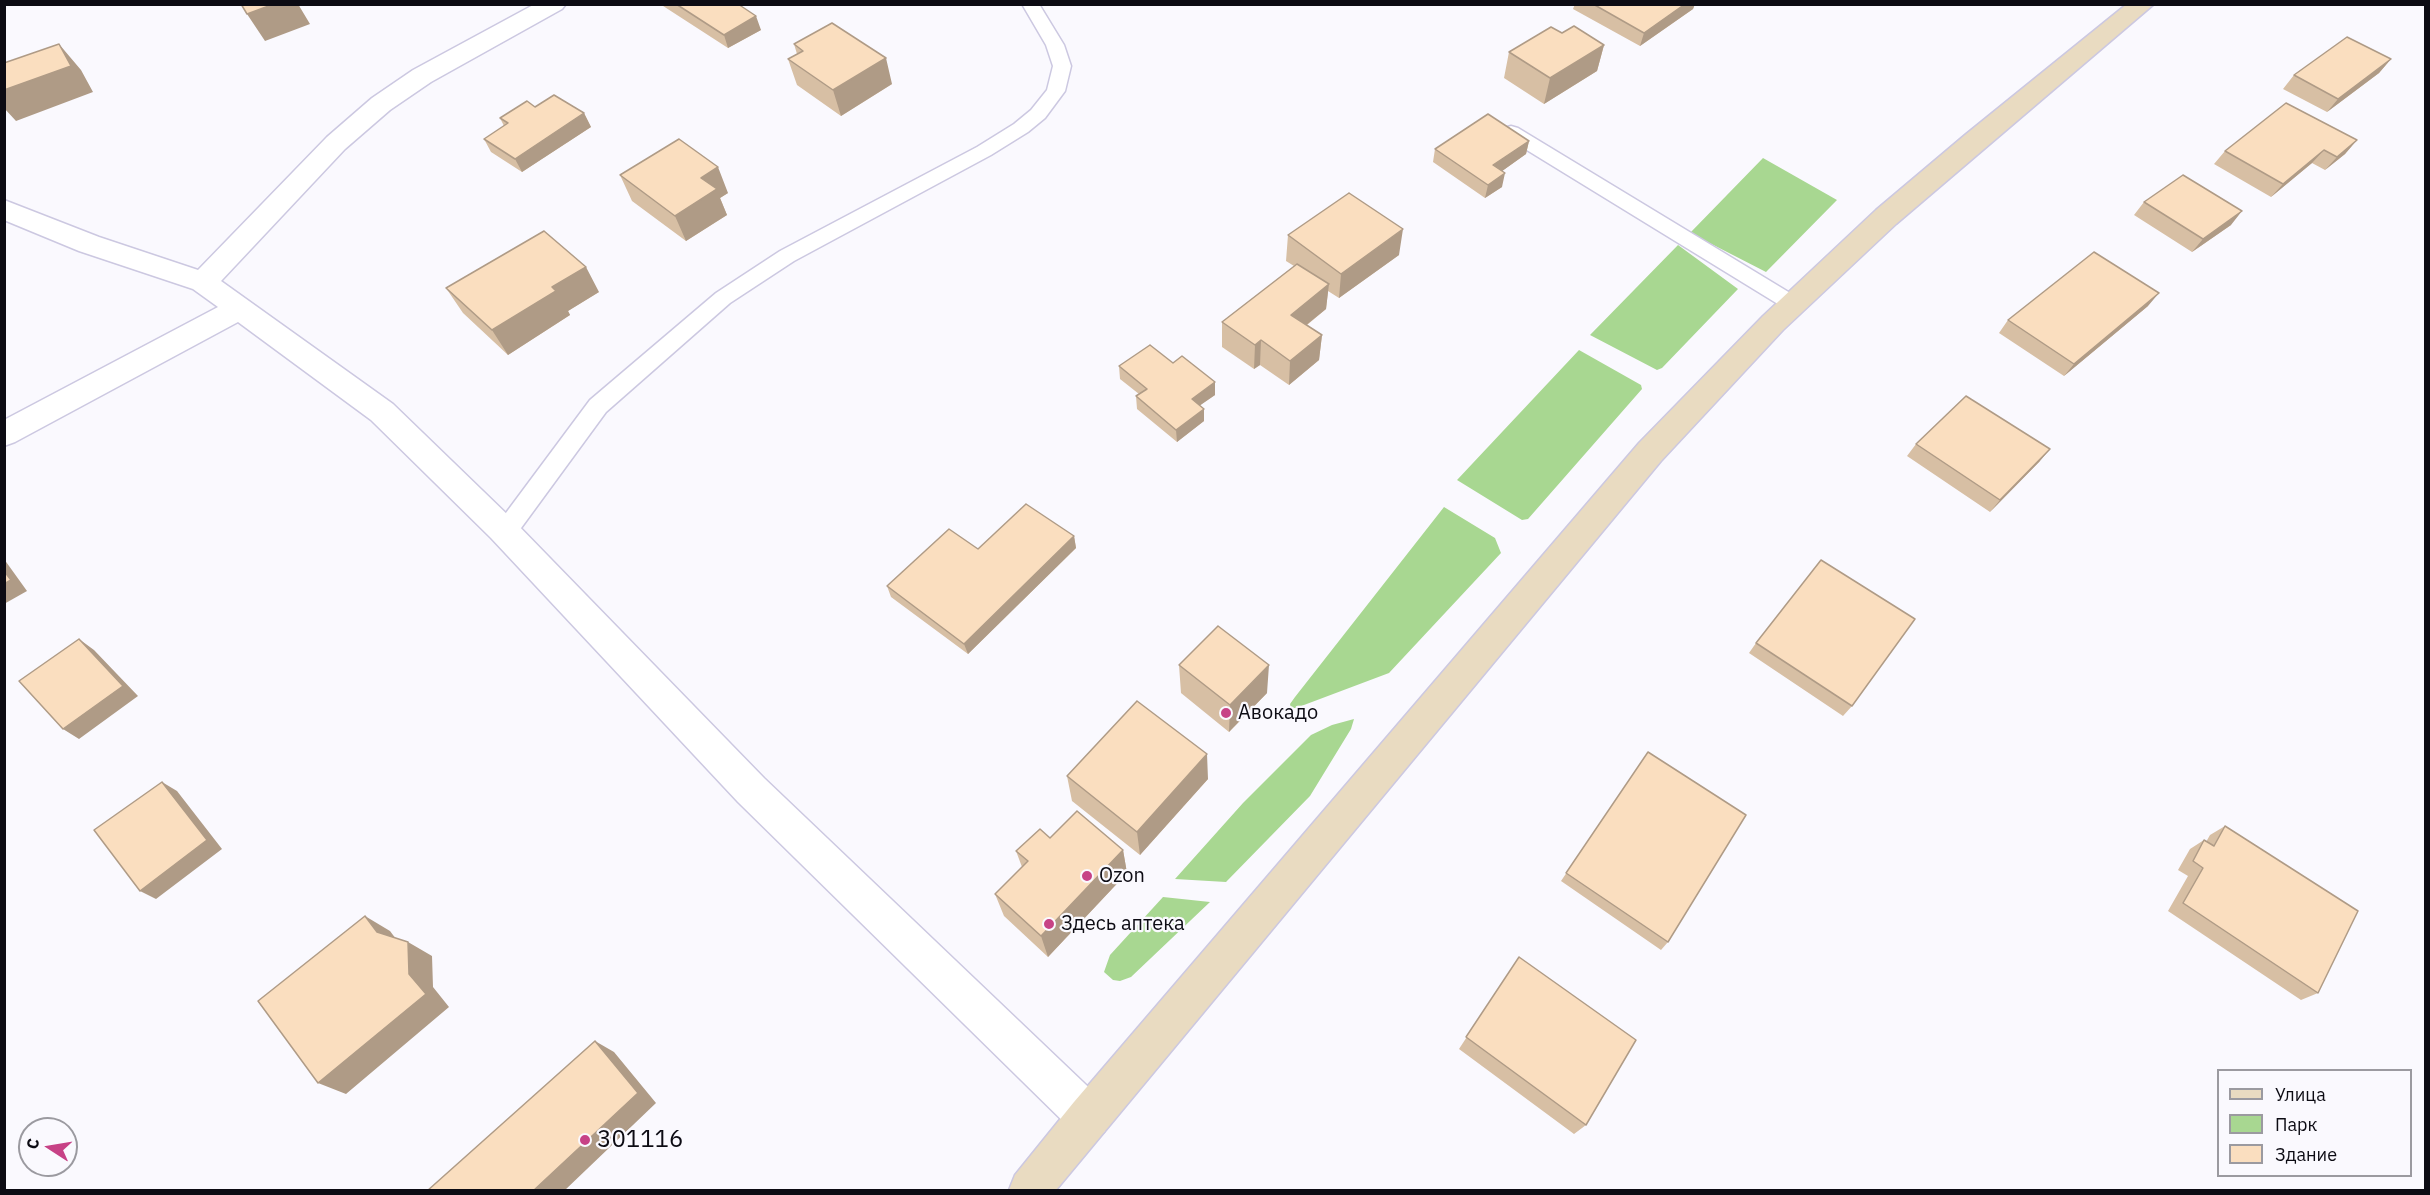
<!DOCTYPE html>
<html>
<head>
<meta charset="utf-8">
<style>
	body { margin:0 }
	#map { position:relative; width:2430px; height:1195px; overflow:hidden; background:#faf9fe; font-family:"IBM Plex Sans",sans-serif }
	canvas { display:block }
	.frame { position:absolute; inset:0; border:6px solid #0c0b13; pointer-events:none }
	.legend { position:absolute; left:2217px; top:1069px; width:195px; height:108px; box-sizing:border-box; background:#faf9fe; border:2px solid #9b9aa0; margin:0; padding:8px 10px; list-style:none; font-size:18px; color:#0c0b13 }
	.legend li { display:flex; align-items:center; gap:12px; height:30px }
	.legend b { width:30px; border:2px solid #9b9aa0 }
	.north { position:absolute; left:18px; top:1117px; width:60px; height:60px; box-sizing:border-box; background:#faf9fe; border:2px solid #9b9aa0; border-radius:50%; rotate:282deg; font-size:16px; font-weight:700; line-height:24px; text-align:center; color:#0c0b13 }
	.north::after { content:''; display:block; margin:auto; width:21px; height:27px; background:#c74286; clip-path:polygon(50% 0,100% 100%,50% 72%,0 100%) }
</style>
</head>
<body>
<div id="map">
<canvas width="2430" height="1195"></canvas>
<div class="frame"></div>
<ul class="legend">
<li><b style="height:8px;background:#e9dbc1"></b>Улица</li>
<li><b style="height:16px;background:#a8d791"></b>Парк</li>
<li><b style="height:16px;background:#fadebf"></b>Здание</li>
</ul>
<div class="north">С</div>
</div>
<script>
const context = document.querySelector('canvas').getContext('2d');
context.lineJoin = 'round';
function fill(path, color) {
  context.fillStyle = color;
  context.fill(path, 'evenodd');
}
function poly(rows) {
  const path = new Path2D();
  for (const r of rows) {
    path.moveTo(r[0], r[1]);
    for (let i = 2; i < r.length; i += 2) path.lineTo(r[i], r[i + 1]);
  }
  return path;
}
function stroke(path, color, width, dash) {
  context.strokeStyle = color;
  context.lineWidth = width;
  context.lineCap = dash ? 'butt' : 'round';
  context.setLineDash(dash || []);
  context.stroke(path);
}
function write(font, color, halo, rows, align = 'center') {
  context.font = font + ' "IBM Plex Sans",sans-serif';
  context.lineWidth = 4.5;
  context.setLineDash([]);
  context.textBaseline = 'middle';
  context.strokeStyle = halo;
  context.fillStyle = color;
  for (const [text, x, y, turn = 0] of rows) {
    context.save();
    context.translate(x, y);
    context.rotate((+turn || 0) * Math.PI / 180);
    context.textAlign = isNaN(turn) ? turn : align;
    if (halo) context.strokeText(text, 0, 0);
    context.fillText(text, 0, 0);
    context.restore();
  }
}
fill(poly([
	[1763,158,1837,200,1766,272,1690,233],
	[1678,245,1738,289,1662,368,1657,370,1590,335],
	[1579,350,1641,385,1642,389,1528,519,1522,520,1457,480],
	[1444,507,1495,538,1501,553,1389,673,1296,708,1291,708,1290,704,1295,697],
	[1354,719,1351,729,1310,796,1226,882,1175,879,1243,803,1311,735,1332,725],
	[1163,897,1210,902,1131,977,1120,981,1113,980,1104,972,1110,955]
]), '#a8d791');
const service = poly([
	[1022,4,1039,4,1064,45,1071,66,1065,91,1045,118,1028,132,991,155,794,261,730,303,606,412,513,539,505,542,497,539,493,532,497,525,590,400,716,293,780,251,977,147,1014,124,1031,110,1047,90,1053,66,1046,45,1022,4],
	[1511,126,1518,128,1800,299,1803,304,1800,309,1793,312,1786,309,1504,136,1502,132,1504,128,1511,126]
]);
const minor = poly([
	[535,4,566,4,562,9,431,82,390,110,345,149,221,281,393,404,513,520,764,778,1104,1102,1110,1117,1104,1132,1089,1138,1074,1132,738,802,491,538,371,420,238,322,15,442,4,446,4,420,218,307,193,289,79,251,4,220,4,200,99,237,198,270,327,137,372,98,413,70,535,4]
]);
const secondary = poly([
	[2127,4,2154,4,1896,224,1783,330,1661,461,1056,1190,1009,1190,1015,1175,1074,1102,1639,443,1763,316,1876,210,1965,135,2127,4]
]);
stroke(service, '#ccc8e1', 3);
stroke(minor, '#ccc8e1', 3);
stroke(secondary, '#ccc8e1', 3);
fill(service, '#fff');
fill(minor, '#fff');
fill(secondary, '#e9dbc1');
fill(poly([
	[660,4,738,4,761,30,728,48],
	[1575,4,1695,4,1693,9,1640,46,1573,9],
	[1562,33,1604,45,1597,71,1544,104,1504,78,1509,52],
	[794,44,892,84,841,116,797,85,788,59,797,54],
	[2391,59,2379,73,2327,112,2283,89,2294,75],
	[584,113,591,127,522,172,491,152,484,139,504,126,500,118],
	[2357,140,2345,154,2325,170,2312,163,2271,197,2214,164,2225,151],
	[1529,141,1526,154,1502,171,1502,187,1485,198,1433,162,1435,149],
	[620,175,728,193,720,198,727,215,686,241,632,201],
	[2144,202,2231,225,2192,252,2134,215],
	[1288,235,1399,255,1339,298,1328,291,1326,309,1307,325,1322,335,1319,360,1289,385,1260,365,1254,369,1222,347,1222,322,1294,266,1286,261],
	[446,288,599,292,568,311,570,315,508,355,463,313],
	[2148,306,2064,376,1999,333,2008,320],
	[1119,366,1215,395,1200,405,1204,421,1177,442,1137,409,1136,396,1139,394,1120,379],
	[1916,444,2040,461,1990,512,1907,456],
	[1074,536,1076,548,968,654,891,597,887,586,978,549],
	[1756,643,1852,706,1843,716,1749,653],
	[1179,665,1267,693,1229,732,1181,693],
	[1648,752,1668,942,1661,950,1561,881],
	[1067,776,1208,779,1140,855,1072,801],
	[2225,826,2318,993,2301,1000,2168,911,2188,876,2178,870,2190,849,2204,840,2206,842,2210,835],
	[1050,838,1123,850,1127,873,1048,957,1004,916,995,894,1022,867,1016,851],
	[1519,957,1586,1125,1574,1134,1459,1049]
]), '#d7bfa4');
fill(poly([
	[274,4,298,4,310,24,265,41,247,14],
	[1685,4,1695,4,1693,9,1640,46,1644,33],
	[756,16,761,30,728,48,724,35],
	[59,44,81,70,93,92,16,121,4,108,4,90],
	[1604,45,1597,71,1544,104,1550,78],
	[886,58,892,84,841,116,833,90],
	[2391,59,2379,73,2327,112,2338,99],
	[584,113,591,127,522,172,515,159],
	[2357,140,2345,154,2325,170,2337,157],
	[1529,141,1526,154,1491,179,1493,165],
	[2324,150,2312,163,2271,197,2283,184],
	[718,167,728,193,720,198,727,215,686,241,675,216,701,178],
	[1505,173,1502,187,1485,198,1488,185],
	[2242,211,2231,225,2192,252,2203,239],
	[1403,229,1399,255,1339,298,1341,274],
	[586,267,599,292,568,311,570,315,508,355,492,330,552,287],
	[1329,284,1326,309,1289,339,1291,315],
	[2159,293,2148,306,2064,376,2074,364],
	[1322,335,1319,360,1289,385,1290,361],
	[1261,340,1260,365,1254,369,1255,345],
	[1215,382,1215,395,1192,411,1192,399],
	[1204,409,1204,421,1177,442,1176,430],
	[2050,449,2040,461,1990,512,2000,500],
	[1074,536,1076,548,968,654,964,644],
	[4,559,27,591,4,604],
	[79,639,94,650,138,696,79,739,63,729],
	[1269,665,1267,693,1229,732,1230,705],
	[1207,754,1208,779,1140,855,1137,832],
	[162,782,177,791,222,849,156,899,140,891],
	[1123,850,1127,873,1048,957,1041,936],
	[365,916,390,931,402,947,377,932],
	[408,942,432,956,433,987,449,1007,346,1094,318,1083,409,974],
	[595,1041,614,1052,656,1103,564,1191,533,1191]
]), '#af9b86');
const building = poly([
	[241,4,274,4,247,14,241,4],
	[676,4,738,4,756,16,724,35,676,4],
	[1593,4,1685,4,1644,33,1593,4],
	[832,23,886,58,833,90,788,59,803,51,794,44,832,23],
	[1574,26,1604,45,1550,78,1509,52,1551,27,1562,33,1574,26],
	[2347,37,2391,59,2338,99,2294,75,2347,37],
	[59,44,71,66,4,90,4,63,59,44],
	[554,95,584,113,515,159,484,139,508,123,500,118,527,101,535,107,554,95],
	[2286,103,2357,140,2337,157,2324,150,2283,184,2225,151,2286,103],
	[1488,114,1529,141,1493,165,1505,173,1488,185,1435,149,1488,114],
	[679,139,718,167,701,178,717,189,675,216,620,175,679,139],
	[2183,175,2242,211,2203,239,2144,202,2183,175],
	[1349,193,1403,229,1341,274,1288,235,1349,193],
	[544,231,586,267,552,287,556,291,492,330,446,288,544,231],
	[2094,252,2159,293,2074,364,2008,320,2094,252],
	[1297,264,1329,284,1291,315,1322,335,1290,361,1261,340,1255,345,1222,322,1297,264],
	[1150,345,1173,363,1182,356,1215,382,1192,399,1204,409,1176,430,1136,396,1147,389,1119,366,1150,345],
	[1966,396,2050,449,2000,500,1916,444,1966,396],
	[1026,504,1074,536,964,644,887,586,949,529,978,549,1026,504],
	[1821,560,1915,619,1852,706,1756,643,1821,560],
	[4,571,11,580,4,584,4,571],
	[1218,626,1269,665,1230,705,1179,665,1218,626],
	[79,639,123,686,63,729,19,681,79,639],
	[1137,701,1207,754,1137,832,1067,776,1137,701],
	[1648,752,1746,815,1668,942,1566,873,1648,752],
	[162,782,207,840,140,891,94,830,162,782],
	[1077,811,1123,850,1041,936,995,894,1028,861,1016,851,1040,829,1050,838,1077,811],
	[2225,826,2358,911,2318,993,2183,903,2203,868,2193,861,2204,840,2214,846,2225,826],
	[365,916,377,932,408,942,409,974,426,994,318,1083,258,1001,365,916],
	[1519,957,1636,1040,1586,1125,1466,1037,1519,957],
	[595,1041,638,1093,533,1191,427,1191,595,1041]
]);
fill(building, '#fadebf');
stroke(building, '#af9b86', 1.5);
for (const [x, y, r, color] of [
	[1226,713,6,"#c74286"],
	[1087,876,6,"#c74286"],
	[1049,924,6,"#c74286"],
	[585,1140,6,"#c74286"]
]) {
  const dot = new Path2D();
  dot.arc(x, y, r, 0, 2 * Math.PI);
  context.fillStyle = color;
  context.fill(dot);
  stroke(dot, '#faf9fe', 2);
}
write('20px', '#0c0b13', '#faf9fe', [
	["Авокадо",1238,713],
	["Ozon",1099,876],
	["Здесь аптека",1061,924]
], 'left');
write('24px', '#0c0b13', '#faf9fe', [
	["301116",597,1140]
], 'left');
</script>
</body>
</html>
